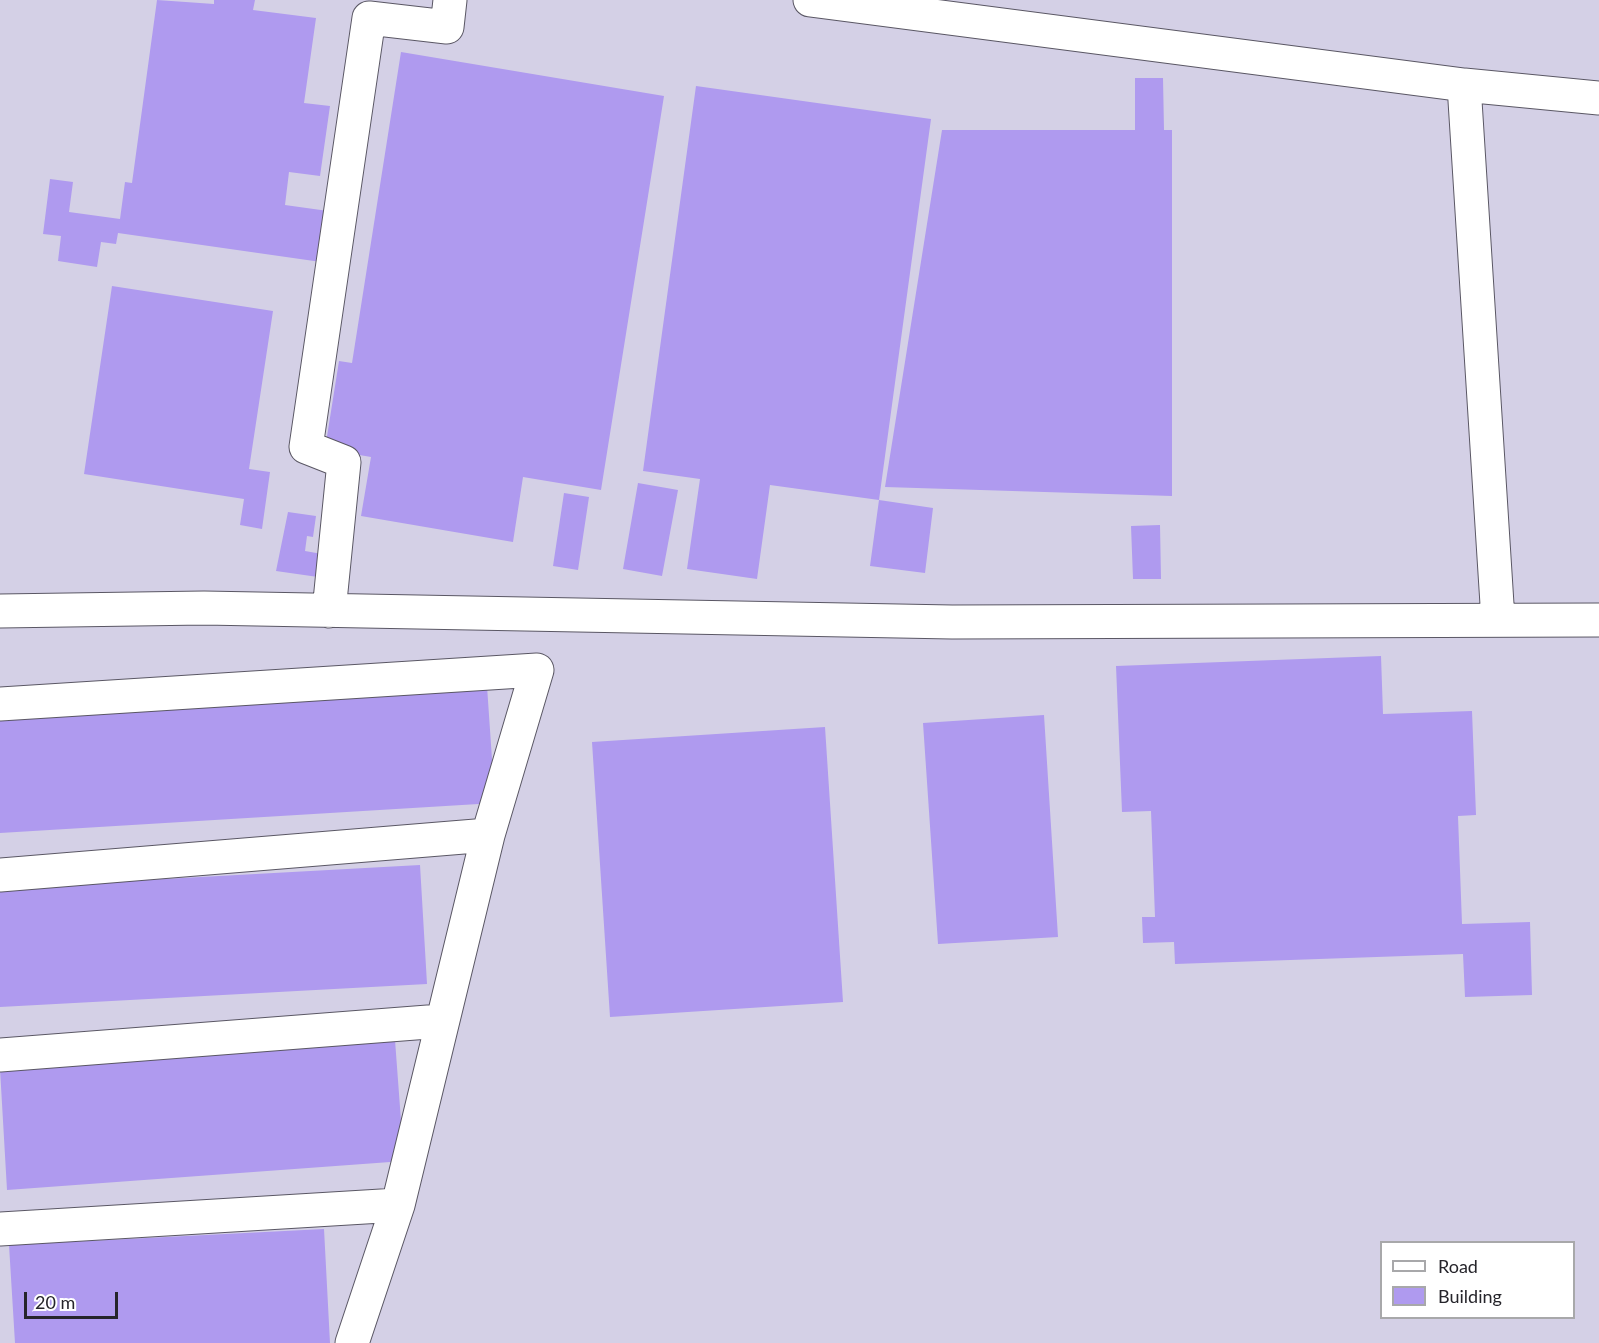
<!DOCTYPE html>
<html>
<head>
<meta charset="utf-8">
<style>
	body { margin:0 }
	#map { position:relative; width:1599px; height:1343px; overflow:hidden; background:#dfdcec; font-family:Lato,sans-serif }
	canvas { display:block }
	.legend { position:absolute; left:1380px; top:1241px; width:195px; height:78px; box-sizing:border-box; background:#fff; border:2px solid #a8a8aa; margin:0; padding:8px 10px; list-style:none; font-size:18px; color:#26252b }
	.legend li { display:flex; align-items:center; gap:12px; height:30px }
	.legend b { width:30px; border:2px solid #a8a8aa }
	.scale { position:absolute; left:24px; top:1292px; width:94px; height:27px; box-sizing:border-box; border:3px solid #26252b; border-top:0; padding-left:8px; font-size:18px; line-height:21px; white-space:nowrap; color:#26252b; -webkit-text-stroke:4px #fff; paint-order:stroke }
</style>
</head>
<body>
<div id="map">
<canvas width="1599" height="1343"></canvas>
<ul class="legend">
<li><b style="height:8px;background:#fff"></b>Road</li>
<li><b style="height:16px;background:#af9aef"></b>Building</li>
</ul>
<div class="scale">20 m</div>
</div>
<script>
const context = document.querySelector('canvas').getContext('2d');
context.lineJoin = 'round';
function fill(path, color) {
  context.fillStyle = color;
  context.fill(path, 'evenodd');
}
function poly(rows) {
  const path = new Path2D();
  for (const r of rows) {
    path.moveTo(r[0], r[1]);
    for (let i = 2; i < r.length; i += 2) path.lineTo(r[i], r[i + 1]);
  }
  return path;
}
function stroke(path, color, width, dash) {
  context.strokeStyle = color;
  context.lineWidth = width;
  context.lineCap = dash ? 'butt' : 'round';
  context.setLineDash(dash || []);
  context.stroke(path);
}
fill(poly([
	[0,0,1599,0,1599,1343,0,1343],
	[1382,1242,1574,1242,1574,1318,1382,1318]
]), '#d4d0e6');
fill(poly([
	[157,0,214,4,214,0,255,0,253,10,316,18,304,103,330,106,320,176,289,172,285,205,328,211,321,262,118,233,116,244,101,242,97,267,58,261,61,236,43,234,50,179,73,182,69,212,120,219,125,182,132,183],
	[401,52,664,96,601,490,523,477,513,542,361,516,371,457,325,449,339,361,352,363],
	[1135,78,1163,78,1164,130,1172,130,1172,496,885,487,942,130,1135,130],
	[696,86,931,119,879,500,770,485,757,579,687,569,700,479,643,471],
	[112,286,273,311,249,469,270,472,262,529,240,525,244,499,84,474],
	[638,483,678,490,662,576,623,569],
	[564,493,589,497,578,570,553,566],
	[879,500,933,508,925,573,870,566],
	[288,512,316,516,313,537,307,536,305,551,322,554,318,577,276,571],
	[1160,525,1161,579,1133,579,1131,526],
	[1381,656,1383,714,1472,711,1476,815,1458,816,1462,924,1530,922,1532,995,1465,997,1463,954,1175,964,1174,942,1143,943,1142,917,1155,917,1151,811,1122,812,1116,666],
	[487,686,495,803,0,833,0,716],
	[1044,715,1058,937,938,944,923,723],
	[825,727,843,1002,610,1017,592,742],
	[420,865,427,984,0,1007,0,888],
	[395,1040,404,1161,7,1190,0,1069],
	[324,1229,330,1343,15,1343,9,1245]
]), '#af9aef');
const minor = poly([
	[810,0,1464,85,1599,98],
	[1464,85,1498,620],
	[0,611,204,608,952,622,1599,620],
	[329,611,344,462,306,447,369,18,447,27,450,0],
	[0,704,537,670,488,835,398,1205,352,1343],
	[0,875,488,835],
	[0,1055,441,1021],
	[0,1229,398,1205]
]);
stroke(minor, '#5a5764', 35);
stroke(minor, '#fff', 33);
</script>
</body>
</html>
